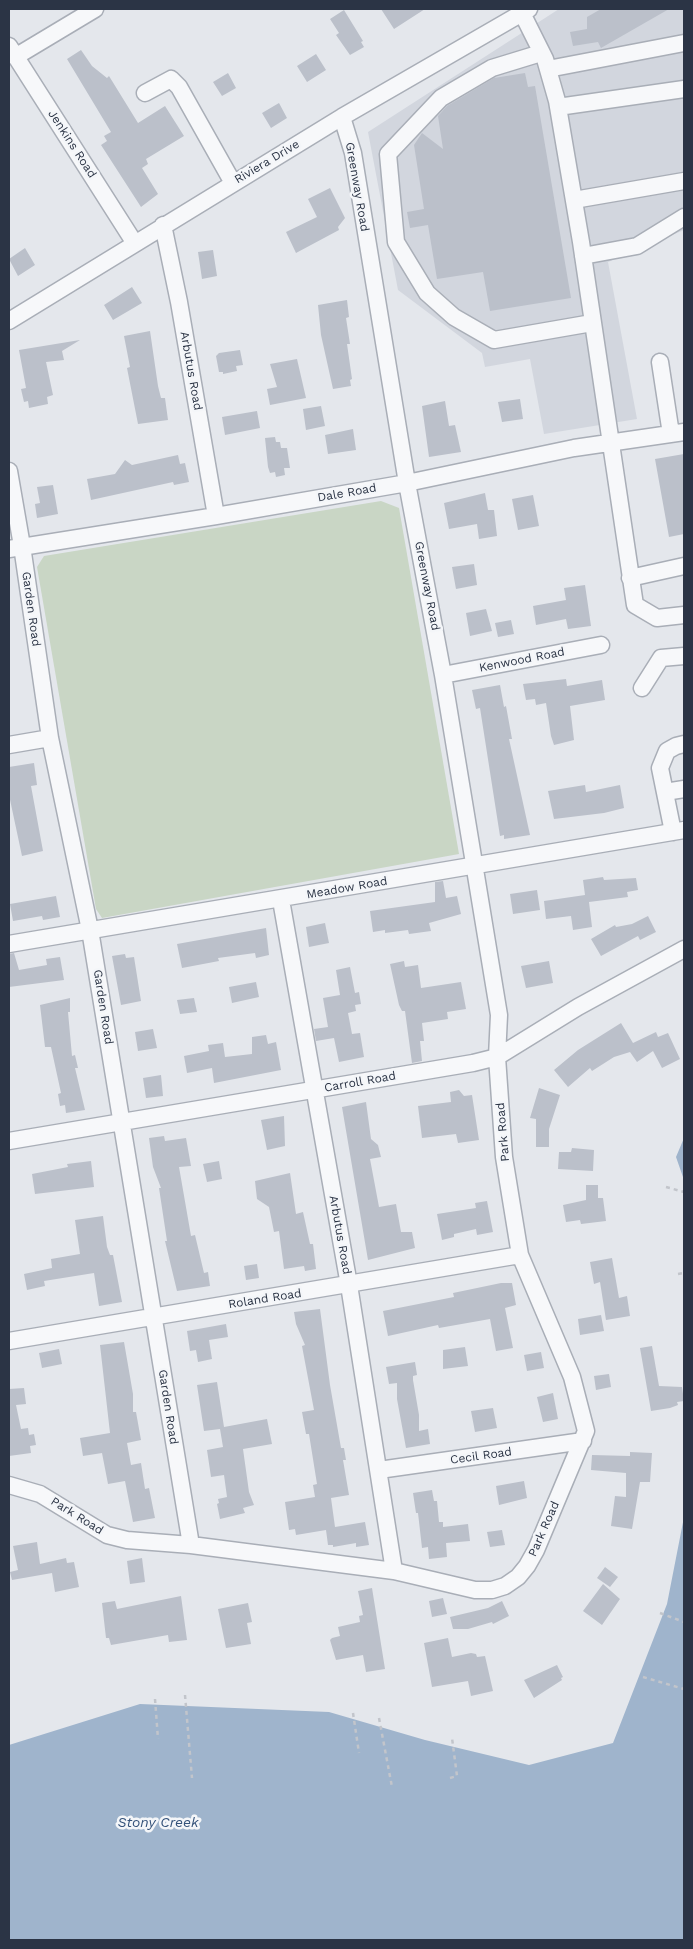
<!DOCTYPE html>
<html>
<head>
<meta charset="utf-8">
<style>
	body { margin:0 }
	#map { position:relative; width:693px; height:1949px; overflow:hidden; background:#e4e7ec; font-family:"Work Sans",sans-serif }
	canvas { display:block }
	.frame { position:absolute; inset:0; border:10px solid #2b3445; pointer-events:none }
</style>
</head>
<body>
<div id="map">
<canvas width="693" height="1949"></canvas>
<div class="frame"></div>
</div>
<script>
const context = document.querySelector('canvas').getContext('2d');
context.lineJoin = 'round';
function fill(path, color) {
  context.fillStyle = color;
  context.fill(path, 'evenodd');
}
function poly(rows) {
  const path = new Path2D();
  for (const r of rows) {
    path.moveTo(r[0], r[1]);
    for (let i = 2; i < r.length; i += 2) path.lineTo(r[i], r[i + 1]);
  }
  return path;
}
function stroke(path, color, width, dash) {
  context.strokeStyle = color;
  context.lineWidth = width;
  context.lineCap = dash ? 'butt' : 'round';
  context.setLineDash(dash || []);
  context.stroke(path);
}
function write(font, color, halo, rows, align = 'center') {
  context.font = font + ' "Work Sans",sans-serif';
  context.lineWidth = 5;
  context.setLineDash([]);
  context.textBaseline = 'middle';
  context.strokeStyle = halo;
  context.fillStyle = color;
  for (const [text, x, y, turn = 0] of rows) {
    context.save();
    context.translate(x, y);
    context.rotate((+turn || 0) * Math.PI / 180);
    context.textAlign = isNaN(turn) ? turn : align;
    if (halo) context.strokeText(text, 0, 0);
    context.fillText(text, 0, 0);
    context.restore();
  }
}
fill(poly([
	[559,9,684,9,684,230,608,262,637,419,544,434,530,359,485,367,482,353,398,290,368,132]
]), '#d2d6de');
fill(poly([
	[381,501,399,508,459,854,102,918,96,909,37,567,44,556]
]), '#c9d6c5');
fill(poly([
	[684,1138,684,1180,676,1157],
	[684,1517,684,1940,9,1940,9,1745,140,1704,329,1712,425,1740,529,1765,613,1743,667,1604]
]), '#9fb4cc');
fill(poly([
	[381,9,425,9,394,29],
	[601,9,669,9,601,48,598,42,573,46,570,32,587,29,587,17],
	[344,10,363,41,361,42,364,47,350,55,336,35,339,33,330,19],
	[81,50,92,66,107,78,109,76,138,123,165,106,184,136,146,159,148,164,142,168,158,194,141,207,101,145,107,141,104,136,111,132,67,59],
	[316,54,326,70,307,82,297,66],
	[228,73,236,88,222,96,213,82],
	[525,73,528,87,535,86,571,298,490,311,483,272,437,279,428,225,410,228,407,212,424,209,414,145,422,133,443,149,438,116,447,106,494,78],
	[279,103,287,118,271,128,262,113],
	[330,188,345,218,338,227,339,230,296,253,286,232,317,217,308,199],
	[25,248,35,265,18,276,9,259],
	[213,250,217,276,202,279,198,252],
	[132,287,142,303,113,320,104,305],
	[347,300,349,317,346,318,350,344,347,344,352,379,350,380,351,386,333,389,321,335,318,305],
	[150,331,158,386,161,398,165,398,168,420,138,424,127,368,130,367,124,336],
	[80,340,62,351,64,360,46,362,53,395,47,397,48,404,29,408,28,401,24,402,21,389,26,388,19,350],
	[240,350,243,365,236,366,237,371,223,374,223,372,219,372,216,356,219,353],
	[297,359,306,398,270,405,267,389,277,387,270,364],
	[520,399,523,419,502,422,498,402],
	[445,401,449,426,455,425,461,452,429,457,422,406],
	[321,406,325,426,306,430,303,409],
	[257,411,260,428,225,435,222,417],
	[353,429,356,450,328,454,325,435],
	[275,437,276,442,280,442,281,448,287,448,290,468,284,468,285,475,276,477,275,472,270,473,268,467,265,438],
	[684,454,684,534,669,537,655,459],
	[178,455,180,464,185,463,189,482,174,485,173,482,91,500,87,479,115,474,125,460,132,465],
	[53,485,58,514,37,518,35,504,40,503,37,487],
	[485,493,488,510,494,510,497,536,479,539,477,524,449,529,444,503],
	[533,495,539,526,518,530,512,499],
	[474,564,477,585,456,589,452,567],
	[585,585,591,626,568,629,566,619,536,625,533,606,566,600,564,588],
	[486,609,492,631,470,636,466,613],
	[511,620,514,634,498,637,495,623],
	[566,679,567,686,602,680,605,700,570,706,574,740,554,745,551,736,546,703,536,705,535,699,526,700,523,684],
	[500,685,504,707,506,706,512,739,509,739,530,835,504,839,504,835,500,836,480,708,476,709,472,690],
	[34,763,37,785,31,786,43,851,22,856,9,795,9,767],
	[585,785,586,792,620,785,624,808,604,813,554,819,548,791],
	[603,877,604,880,636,878,638,890,627,892,628,897,589,902,592,927,573,930,571,916,546,919,544,901,585,895,583,880],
	[443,881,446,898,457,896,461,914,429,923,431,931,409,934,408,930,385,933,385,930,373,932,370,911,435,902,435,882],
	[537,890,540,910,513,914,510,894],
	[56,896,60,917,43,920,42,916,13,921,10,904],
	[648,916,656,932,640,940,638,936,601,956,591,939,615,925,616,927,632,924],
	[325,923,329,943,309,947,306,927],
	[266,928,269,955,256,958,255,953,218,958,219,961,182,968,177,944],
	[14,953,19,970,47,965,46,959,60,957,64,980,9,987,9,954],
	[125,954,126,958,134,957,141,1001,121,1005,112,956],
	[404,961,405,967,418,965,421,988,461,982,466,1009,447,1012,448,1019,422,1023,424,1041,420,1041,422,1061,412,1063,405,1011,402,1011,399,1005,390,964],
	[549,961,553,983,526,988,521,966],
	[350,967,355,993,359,992,361,1004,355,1005,356,1011,348,1013,352,1034,360,1033,364,1057,339,1062,334,1038,316,1041,314,1029,328,1027,323,998,340,995,336,970],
	[256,982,259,997,232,1003,229,987],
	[70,998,70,1012,68,1012,72,1056,75,1055,78,1068,75,1068,85,1110,66,1113,65,1105,60,1106,58,1094,61,1093,51,1047,45,1047,40,1005],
	[194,998,197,1012,180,1014,177,1000],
	[621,1023,633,1043,656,1032,658,1037,668,1033,680,1059,662,1068,653,1051,637,1062,630,1052,614,1057,592,1071,590,1068,568,1087,554,1070,578,1050],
	[153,1029,157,1048,138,1051,135,1032],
	[266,1035,268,1044,276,1042,281,1070,214,1083,212,1068,187,1073,184,1056,209,1051,208,1045,223,1043,225,1057,252,1054,252,1037],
	[161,1075,163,1096,146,1098,143,1078],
	[539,1088,560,1095,549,1129,549,1147,536,1147,536,1119,530,1118],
	[459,1090,464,1096,472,1095,479,1140,458,1143,456,1134,422,1138,418,1106,451,1102,450,1092],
	[366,1102,371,1139,378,1145,381,1157,370,1159,379,1207,396,1204,401,1232,412,1232,415,1248,368,1260,342,1107],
	[284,1116,285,1146,267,1150,261,1120],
	[164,1136,165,1141,186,1138,191,1166,179,1167,191,1236,195,1235,204,1273,208,1272,210,1286,177,1291,165,1241,167,1241,159,1188,161,1188,153,1167,149,1138],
	[572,1148,594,1150,593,1171,558,1169,559,1152,571,1152],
	[91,1161,94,1187,35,1194,32,1174,68,1167,67,1164],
	[219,1161,222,1179,207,1182,203,1164],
	[290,1173,296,1214,303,1212,310,1244,313,1244,316,1269,305,1271,304,1266,284,1269,279,1231,274,1232,269,1207,257,1199,255,1181],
	[586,1185,598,1185,598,1198,603,1198,606,1221,581,1224,580,1220,566,1222,563,1205,586,1200],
	[487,1201,493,1232,477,1235,476,1229,454,1234,454,1237,442,1240,437,1214,476,1208,475,1203],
	[103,1216,107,1247,110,1255,113,1255,122,1302,99,1306,94,1273,44,1281,45,1286,27,1290,24,1274,52,1268,51,1259,80,1254,75,1220],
	[612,1258,619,1298,627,1296,630,1316,606,1320,600,1282,594,1284,590,1262],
	[257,1264,259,1278,246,1280,244,1266],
	[501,1283,512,1283,516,1305,505,1308,513,1348,496,1351,490,1319,439,1328,438,1325,388,1336,383,1311,454,1297,453,1293],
	[320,1309,330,1385,341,1448,344,1448,346,1460,343,1460,349,1495,331,1498,335,1527,365,1522,369,1545,356,1547,356,1543,333,1547,333,1545,328,1545,326,1530,296,1535,295,1529,289,1530,285,1502,315,1497,313,1485,317,1484,309,1434,306,1434,302,1412,314,1410,302,1346,305,1345,296,1324,294,1312],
	[601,1315,604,1331,580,1335,578,1319],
	[226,1324,228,1337,209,1340,212,1359,198,1362,196,1350,190,1351,187,1331],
	[124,1342,133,1394,133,1412,136,1412,141,1440,127,1443,131,1465,141,1463,145,1489,149,1488,155,1518,133,1522,125,1481,108,1484,102,1453,83,1456,80,1438,110,1433,100,1345],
	[652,1346,659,1386,682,1387,684,1401,677,1402,678,1405,670,1408,651,1411,640,1348],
	[465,1347,468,1366,443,1369,443,1350],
	[59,1349,62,1364,42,1368,39,1353],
	[541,1352,544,1368,527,1371,524,1355],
	[415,1362,417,1375,413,1376,413,1380,419,1415,419,1431,428,1429,430,1444,406,1448,397,1399,397,1383,389,1384,386,1367],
	[609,1374,611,1387,596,1390,594,1376],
	[217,1382,224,1427,267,1419,272,1444,243,1449,249,1492,254,1505,243,1508,245,1513,220,1519,217,1504,219,1503,218,1499,227,1497,224,1475,211,1477,207,1450,223,1447,220,1429,204,1431,197,1385],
	[24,1388,26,1404,16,1405,21,1429,28,1428,29,1435,34,1434,36,1445,30,1446,31,1453,9,1456,9,1389],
	[553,1393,558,1419,543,1422,537,1397],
	[493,1408,497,1428,475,1432,471,1411],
	[630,1452,652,1453,650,1482,640,1482,632,1529,611,1526,615,1496,626,1497,626,1473,591,1470,592,1455,630,1456],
	[524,1481,527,1498,499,1505,496,1486],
	[432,1490,434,1501,437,1501,439,1522,443,1522,443,1527,468,1524,470,1541,446,1543,447,1557,429,1559,428,1547,422,1548,418,1513,416,1513,413,1493],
	[502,1530,505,1545,490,1547,487,1532],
	[37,1542,40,1564,66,1558,67,1563,74,1562,79,1587,55,1592,52,1573,12,1580,10,1572,18,1570,13,1546],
	[142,1558,145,1582,130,1584,127,1561],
	[605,1567,618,1577,610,1587,597,1578],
	[603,1584,620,1599,602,1625,583,1611],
	[372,1588,385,1669,366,1672,363,1655,336,1660,330,1640,332,1638,340,1636,338,1627,360,1622,359,1616,363,1615,358,1591],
	[181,1596,187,1640,169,1642,168,1635,111,1645,109,1638,106,1638,102,1603,115,1601,117,1609],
	[443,1598,447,1614,432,1617,429,1601],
	[502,1601,509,1616,493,1624,492,1622,468,1629,453,1629,450,1617,488,1608],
	[248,1603,252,1622,247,1623,251,1644,226,1648,218,1609],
	[448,1638,452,1657,471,1653,476,1654,477,1657,485,1656,493,1691,471,1696,468,1681,432,1687,424,1643],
	[557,1665,563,1677,561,1678,562,1680,534,1698,524,1680]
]), '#bbc0ca');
const minor = poly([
	[522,13,545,59,557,101,581,242,635,605,657,618,684,615],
	[9,46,134,242],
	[541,53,492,68,441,98,388,154,396,242,427,293,454,317,494,340,592,323],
	[15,57,95,9],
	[548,69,684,43],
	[145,93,171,79,179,87,233,183],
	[558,107,684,89],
	[574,200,684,181],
	[163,225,179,302,216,516],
	[583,256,637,246,684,217],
	[9,321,342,117,529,9],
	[660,362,671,434],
	[9,471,22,546,50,738,90,930,191,1545],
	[9,549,216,516,407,483,574,448,684,432],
	[630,578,684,566],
	[443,675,601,645],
	[642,688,661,658,684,656],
	[9,745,50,738],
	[665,792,684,789],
	[673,832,660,768,667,751,676,746,684,744],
	[281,900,349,1285,394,1571],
	[9,944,684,830],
	[9,1141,473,1063,497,1057,578,1007,684,949],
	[9,1341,520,1255],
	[379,1470,583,1441],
	[9,1485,40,1494,107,1535,127,1540,191,1545,394,1571,475,1590,492,1590,505,1586,518,1577,527,1566,536,1550,586,1431,572,1377,520,1255,504,1157,497,1057,499,1015,443,675,407,483,353,153,342,117]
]);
stroke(minor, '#a9aeb7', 19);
stroke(poly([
	[666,1187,684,1192],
	[678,1274,684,1273],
	[660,1613,684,1622],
	[643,1677,684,1689],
	[185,1695,192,1778],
	[155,1699,158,1739],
	[353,1713,359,1753],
	[379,1718,392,1787],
	[450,1778,457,1776,452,1738]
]), '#c2c5cb', 2.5, [4, 4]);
stroke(minor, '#f7f8fa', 16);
write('12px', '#2b3445', '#f4f6f9', [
	["Jenkins Road",72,144,57],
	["Riviera Drive",267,162,-31],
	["Greenway Road",357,187,80],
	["Arbutus Road",191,371,80],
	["Dale Road",347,493,-10],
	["Greenway Road",427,586,79],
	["Garden Road",31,609,82],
	["Kenwood Road",522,660,-11],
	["Meadow Road",347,888,-10],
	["Garden Road",103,1007,81],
	["Carroll Road",360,1082,-10],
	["Park Road",503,1132,-95],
	["Arbutus Road",340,1235,80],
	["Roland Road",265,1299,-9],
	["Garden Road",168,1407,81],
	["Cecil Road",481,1456,-8],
	["Park Road",77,1516,32],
	["Park Road",544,1529,-66]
]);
write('italic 14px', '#34527a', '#f4f6f9', [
	["Stony Creek",158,1823]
]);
</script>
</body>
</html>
